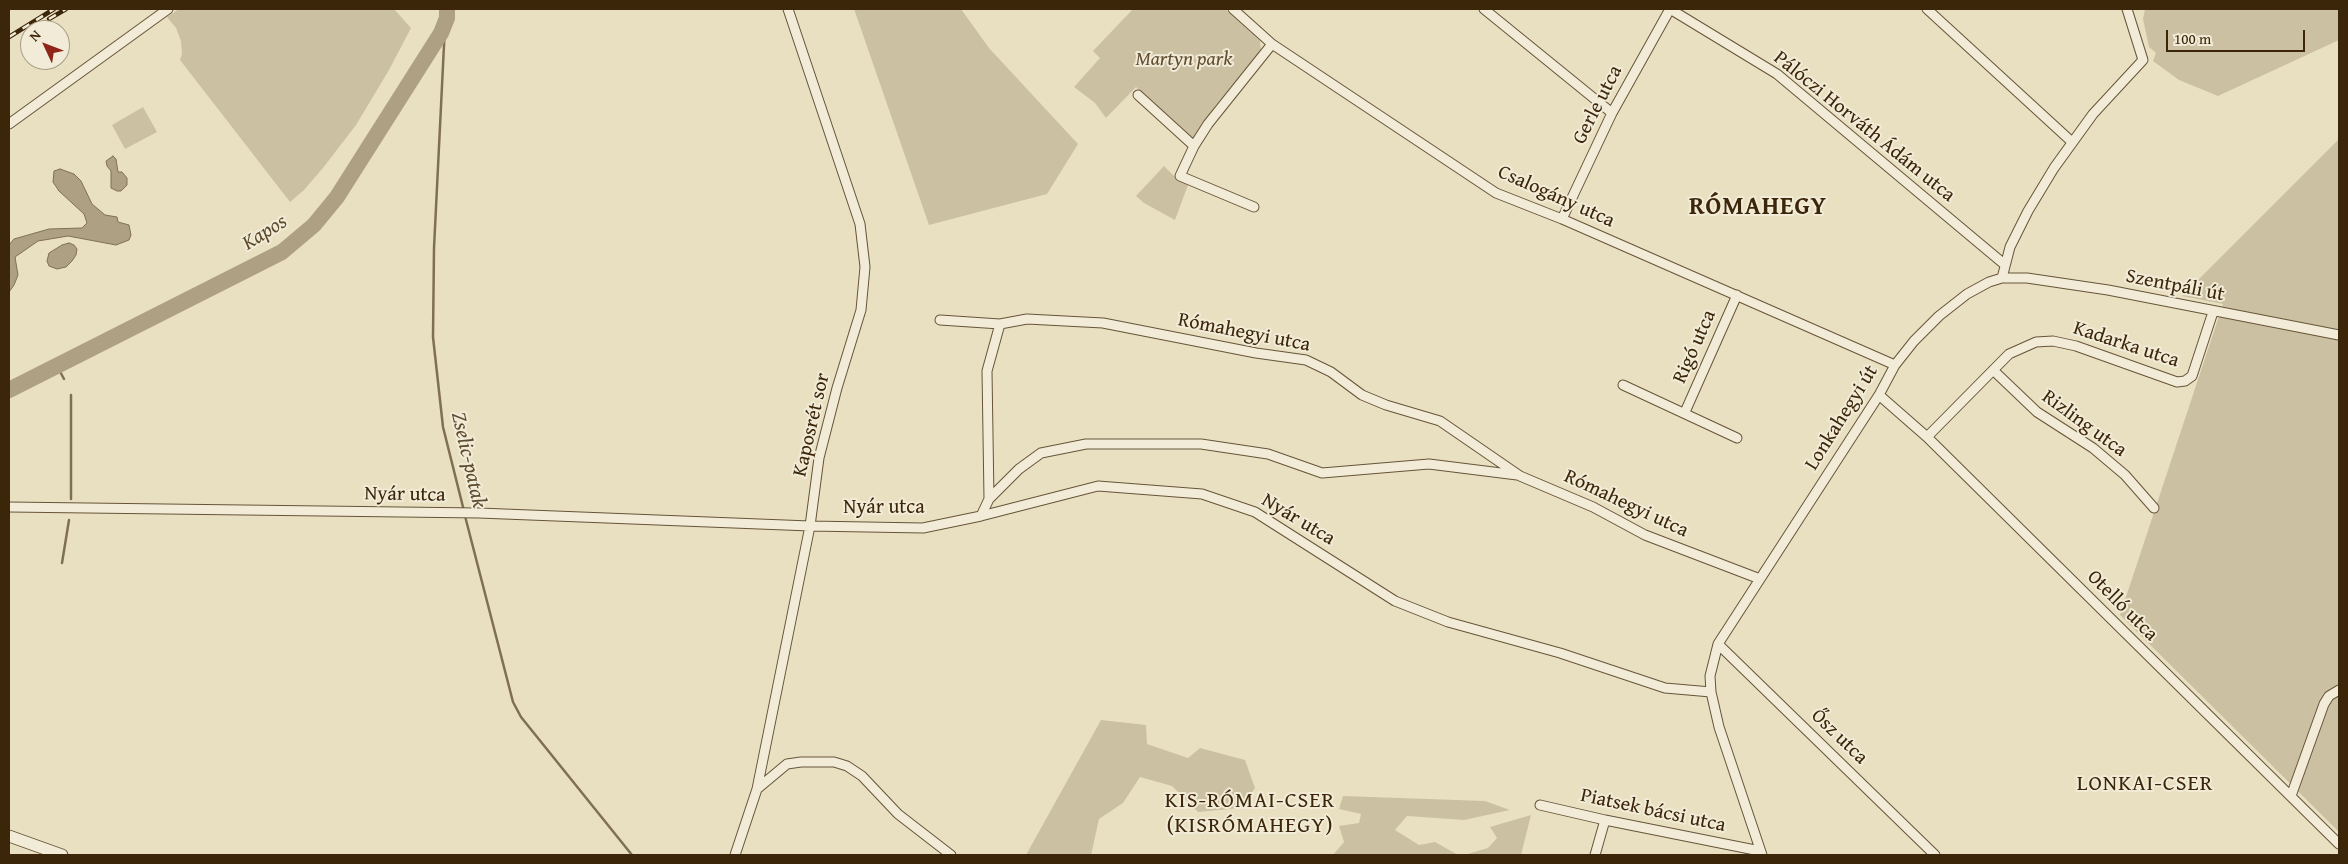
<!DOCTYPE html>
<html>
<head>
<meta charset="utf-8">
<style>
	body { margin:0 }
	#map { position:relative; width:2348px; height:864px; overflow:hidden; background:#e9e0c2; font-family:"Gentium Book Plus",serif }
	canvas { display:block }
	.frame { position:absolute; inset:0; border:10px solid #3c260a; pointer-events:none }
	.north { position:absolute; left:20px; top:20px; width:50px; height:50px; box-sizing:border-box; background:#f1ebd7; border:1px solid #a99c85; border-radius:50%; rotate:313deg; font-size:14px; font-weight:700; line-height:20px; text-align:center; color:#3c260a }
	.north::after { content:''; display:block; margin:auto; width:18px; height:22px; background:#8f2418; clip-path:polygon(50% 0,100% 100%,50% 72%,0 100%) }
	.scale { position:absolute; left:2166px; top:30px; width:139px; height:22px; box-sizing:border-box; border:2px solid #3c260a; border-top:0; padding-left:6px; font-size:15px; line-height:18px; white-space:nowrap; color:#3c260a; -webkit-text-stroke:4px #f1ebd7; paint-order:stroke }
</style>
</head>
<body>
<div id="map">
<canvas width="2348" height="864"></canvas>
<div class="frame"></div>
<div class="north">N</div>
<div class="scale">100 m</div>
</div>
<script>
const context = document.querySelector('canvas').getContext('2d');
context.lineJoin = 'round';
function fill(path, color) {
  context.fillStyle = color;
  context.fill(path, 'evenodd');
}
function poly(rows) {
  const path = new Path2D();
  for (const r of rows) {
    path.moveTo(r[0], r[1]);
    for (let i = 2; i < r.length; i += 2) path.lineTo(r[i], r[i + 1]);
  }
  return path;
}
function stroke(path, color, width, dash) {
  context.strokeStyle = color;
  context.lineWidth = width;
  context.lineCap = dash ? 'butt' : 'round';
  context.setLineDash(dash || []);
  context.stroke(path);
}
function write(font, color, halo, rows, align = 'center') {
  context.font = font + ' "Gentium Book Plus",serif';
  context.lineWidth = 4;
  context.setLineDash([]);
  context.textBaseline = 'middle';
  context.strokeStyle = halo;
  context.fillStyle = color;
  for (const [text, x, y, turn = 0] of rows) {
    context.save();
    context.translate(x, y);
    context.rotate((+turn || 0) * Math.PI / 180);
    context.textAlign = isNaN(turn) ? turn : align;
    if (halo) context.strokeText(text, 0, 0);
    context.fillText(text, 0, 0);
    context.restore();
  }
}
fill(poly([
	[179,9,394,9,411,28,389,70,356,125,323,168,304,190,290,202,180,60,182,54,181,41,176,28,167,17],
	[854,9,961,9,989,48,1078,144,1047,194,929,225],
	[1133,9,1225,9,1260,41,1261,51,1215,106,1192,140,1136,87,1106,118,1095,103,1074,87,1100,58,1093,51],
	[2145,9,2339,9,2339,40,2218,96,2179,80,2153,61,2156,53,2149,47,2143,19],
	[143,107,157,132,125,149,112,125],
	[2339,139,2339,832,2120,615,2223,304,2182,296],
	[1164,166,1176,178,1188,185,1175,220,1144,203,1136,196],
	[1101,720,1146,725,1147,744,1188,758,1200,748,1245,760,1255,788,1241,808,1198,812,1172,786,1140,777,1123,803,1099,819,1091,855,1026,855],
	[1343,796,1485,801,1510,810,1464,820,1407,816,1395,830,1419,845,1435,842,1458,855,1333,855,1344,842,1339,826,1359,823,1361,814,1339,809],
	[1531,815,1521,855,1464,855,1488,848,1497,838,1490,827]
]), '#ccc0a3');
const water = poly([
	[113,156,116,159,118,172,122,172,127,178,127,185,121,191,117,191,111,188,111,171,107,166,106,161,113,156],
	[60,169,74,174,81,181,92,204,105,215,117,217,118,222,129,225,131,235,129,240,116,245,68,236,38,241,15,257,18,275,14,285,9,292,9,245,14,239,49,229,82,228,87,223,84,214,59,191,53,182,54,171,60,169],
	[69,243,74,245,77,249,76,255,72,261,66,267,57,269,49,266,47,261,49,253,62,245,69,243]
]);
fill(water, '#aea183');
stroke(water, '#807053', 1);
stroke(poly([
	[445,25,434,248,433,337,443,427,464,511],
	[57,366,64,379],
	[71,395,71,499],
	[465,516,513,702,521,717,632,855],
	[62,563,69,520]
]), '#807053', 2.5);
stroke(poly([
	[9,390,282,252,314,225,337,197,441,33,447,18,447,9]
]), '#aea183', 16);
const minor = poly([
	[1233,9,1272,44,1496,193,1562,219,1895,365],
	[1484,9,1612,113],
	[1670,9,1777,74,2004,264],
	[1927,9,2072,142],
	[1138,95,1194,146],
	[9,124,168,9],
	[1254,207,1180,176,1194,146,1208,124,1272,44],
	[1562,219,1612,113,1670,9],
	[2002,278,2027,278,2108,290,2339,335],
	[940,320,1000,324],
	[1993,370,2037,412,2093,448,2125,475,2154,508],
	[1623,385,1737,438],
	[1879,395,1927,437,2339,844],
	[1685,412,1737,295],
	[1927,437,2009,354,2036,342,2053,341,2076,346,2177,382,2185,381,2192,376,2213,312],
	[989,499,1019,469,1041,453,1086,444,1201,444,1268,454,1322,473,1429,464,1517,475],
	[9,507,479,513,810,526,923,528,981,516,1098,486,1202,494,1255,512,1395,601,1448,622,1560,653,1665,688,1711,692],
	[981,516,989,499,987,371,1000,324,1027,319,1103,323,1256,353,1306,360,1331,372,1362,395,1386,405,1440,421,1520,476,1593,507,1645,535,1760,579],
	[1718,644,1935,855],
	[757,789,787,764,801,762,834,762,847,766,862,776,898,814,951,855],
	[2291,796,2324,704,2329,696,2339,690],
	[1540,805,1605,820,1760,851],
	[735,855,757,789,810,526,819,458,837,388,861,310,865,267,860,224,788,9],
	[1595,855,1605,820],
	[1762,855,1719,727,1711,692,1710,676,1718,644,1879,395,1895,365,1914,341,1939,316,1967,294,1989,282,2002,278,2010,247,2028,211,2054,168,2093,114,2143,60,2127,9]
]);
const tertiary = poly([
	[9,836,62,855]
]);
stroke(minor, '#675438', 11);
stroke(tertiary, '#675438', 13);
stroke(minor, '#f1ebd7', 9);
stroke(tertiary, '#f1ebd7', 11);
const rail = poly([
	[49,19,66,9],
	[9,37,54,9]
]);
stroke(rail, '#3c260a', 4.5);
stroke(rail, '#f1ebd7', 2.5, [8]);
write('italic 20px', '#604c30', '#f1ebd7', [
	["Martyn park",1184,60]
]);
write('20px', '#3c260a', '#f1ebd7', [
	["Gerle utca",1598,105,-63],
	["Pálóczi Horváth Ádám utca",1864,127,39],
	["Csalogány utca",1556,197,24],
	["Szentpáli út",2175,286,11],
	["Rómahegyi utca",1244,333,11],
	["Kadarka utca",2126,345,18],
	["Rigó utca",1695,347,-66],
	["Lonkahegyi út",1842,418,-58],
	["Rizling utca",2084,424,36],
	["Kaposrét sor",812,425,-77],
	["Nyár utca",405,495,1],
	["Rómahegyi utca",1626,504,25],
	["Nyár utca",884,508],
	["Nyár utca",1298,520,31],
	["Otelló utca",2122,606,45],
	["Ősz utca",1839,737,44],
	["Piatsek bácsi utca",1653,811,12]
]);
write('italic 21px', '#5e4b2e', '#f1ebd7', [
	["Kapos",265,233,-32],
	["Zselic-patak",468,460,77]
]);
context.letterSpacing = '1px';
write('22px', '#3c260a', '#f1ebd7', [
	["LONKAI-CSER",2145,784],
	["KIS-RÓMAI-CSER",1250,801],
	["(KISRÓMAHEGY)",1250,826]
]);
context.letterSpacing = '0px';
context.letterSpacing = '1px';
write('bold 25px', '#3c260a', '#f1ebd7', [
	["RÓMAHEGY",1758,208]
]);
context.letterSpacing = '0px';
</script>
</body>
</html>
